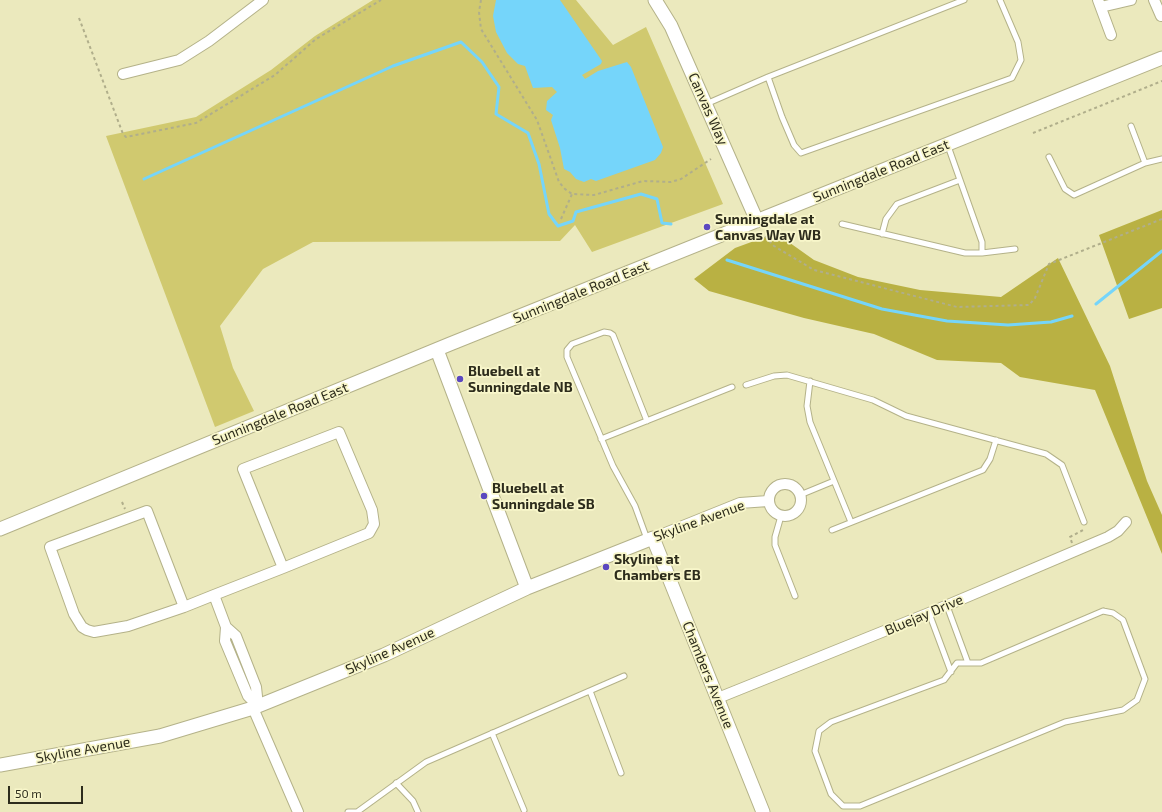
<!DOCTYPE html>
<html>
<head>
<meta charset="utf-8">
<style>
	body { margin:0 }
	#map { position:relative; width:1162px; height:812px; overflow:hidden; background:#ebe9bd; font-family:"Exo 2",sans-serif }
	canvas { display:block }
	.scale { position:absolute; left:8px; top:786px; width:75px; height:18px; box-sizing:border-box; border:2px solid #2d2c1c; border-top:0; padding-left:5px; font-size:12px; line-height:14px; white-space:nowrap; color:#2d2c1c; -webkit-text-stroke:3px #f8f6ca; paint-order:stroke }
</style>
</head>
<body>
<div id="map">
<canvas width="1162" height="812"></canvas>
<div class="scale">50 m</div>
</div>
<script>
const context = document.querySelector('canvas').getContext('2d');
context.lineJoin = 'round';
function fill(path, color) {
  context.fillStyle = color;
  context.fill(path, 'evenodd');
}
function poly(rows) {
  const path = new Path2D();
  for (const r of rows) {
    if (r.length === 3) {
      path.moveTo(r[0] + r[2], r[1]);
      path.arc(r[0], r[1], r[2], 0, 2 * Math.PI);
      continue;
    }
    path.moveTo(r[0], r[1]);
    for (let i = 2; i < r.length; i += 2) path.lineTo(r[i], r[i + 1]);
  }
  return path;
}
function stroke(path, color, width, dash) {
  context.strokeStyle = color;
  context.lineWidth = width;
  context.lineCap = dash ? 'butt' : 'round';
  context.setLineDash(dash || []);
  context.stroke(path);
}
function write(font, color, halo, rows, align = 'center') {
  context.font = font + ' "Exo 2",sans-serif';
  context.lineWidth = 3.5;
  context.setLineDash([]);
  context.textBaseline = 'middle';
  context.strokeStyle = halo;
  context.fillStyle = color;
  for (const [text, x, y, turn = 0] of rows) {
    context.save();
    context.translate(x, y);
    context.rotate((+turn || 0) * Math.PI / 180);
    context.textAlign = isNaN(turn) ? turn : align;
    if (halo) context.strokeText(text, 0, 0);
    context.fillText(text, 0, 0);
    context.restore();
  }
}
fill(poly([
	[373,0,576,0,613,45,646,27,723,204,592,252,575,225,560,241,313,242,263,269,220,326,233,368,254,411,215,427,106,136,196,117,271,70,315,36]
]), '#d0c96f');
fill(poly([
	[1162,210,1162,308,1129,319,1099,235],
	[776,233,814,260,858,277,920,290,1001,297,1058,258,1110,366,1147,481,1162,515,1162,554,1095,390,1020,377,1001,363,937,360,874,334,804,318,709,291,694,279,735,248]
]), '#b9b143');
fill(poly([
	[496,0,560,0,602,61,601,64,582,75,585,79,598,71,627,62,631,67,663,147,661,153,655,160,596,181,591,179,584,182,576,179,570,172,564,169,560,148,551,120,553,115,546,110,547,101,557,92,552,87,533,88,525,66,518,64,507,53,496,32,493,16]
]), '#75d5fa');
stroke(poly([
	[144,179,393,66,461,42,482,62,499,87,496,114,528,133,539,164,549,214,558,226,573,221,576,212,641,194,657,199,662,223,671,224],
	[727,260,882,309,947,321,1008,325,1051,322,1072,316],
	[1096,304,1162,251]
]), '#75d5fa', 3);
const lane = poly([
	[768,77,782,117,794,145,801,153,1012,78,1021,60,1018,42,1000,0],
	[706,104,768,77,964,0],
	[1131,126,1145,163],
	[948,146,982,242,982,253],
	[1049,157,1065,189,1074,195,1145,163,1162,159],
	[842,224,965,253,982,253,1015,249],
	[882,234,886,219,897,204,960,180],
	[810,381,807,406,810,422,851,522],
	[746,385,774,376,787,375,873,400,906,416,1046,454,1062,465,1084,522],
	[647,421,613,335,610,333,604,332,572,344,567,350,567,357,613,466,635,506,647,539],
	[601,439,732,387],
	[800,495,834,481],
	[781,516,775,537,775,545,795,596],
	[832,530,983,470,990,459,996,440],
	[947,606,968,663],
	[1103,611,1113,613,1123,620,1145,679,1137,700,1123,710,1065,722,860,806,843,806,831,794,815,751,819,731,831,722,944,680,957,663,981,663,1103,611],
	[929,613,951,672],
	[590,691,621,773],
	[492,733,524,810],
	[396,783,413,801,418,812],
	[348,812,357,812],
	[357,812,426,762,624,676]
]);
const street = poly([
	[1098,0,1111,35],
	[1154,0,1161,16],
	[1101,7,1131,0],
	[123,74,179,60,209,41,263,0],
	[785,500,16],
	[653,538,740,503,768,501],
	[214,595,226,627,236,636,256,687,258,706],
	[184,607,147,511,50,547,74,614,82,627,87,630,94,632,128,626,184,607,214,595,283,568,369,533,374,524,372,510,339,432,243,469,283,568],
	[226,627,225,641,248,696,258,706],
	[718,698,929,613,1108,537,1118,531,1126,522],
	[253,708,298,812]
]);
const secondary = poly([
	[655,0,671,26,757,221],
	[437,350,527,588],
	[0,529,450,344,1162,58],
	[0,765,160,736,253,708,384,655,527,588,653,538,763,812]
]);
stroke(lane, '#b4b289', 7);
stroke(street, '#b4b289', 12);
stroke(secondary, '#b4b289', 15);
stroke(poly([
	[481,0,479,12,481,29,537,120,559,182,565,189,572,194,594,195,643,181,671,182,681,179,711,159],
	[79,18,123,134,126,137,196,123,275,75,316,39,381,0],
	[1033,133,1162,81],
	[561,219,572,194],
	[761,232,774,246,814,270,957,307,1029,305,1035,298,1049,264,1162,219],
	[122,502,125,509],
	[1072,543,1070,537,1085,529]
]), '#b0ae8b', 2, [3, 3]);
stroke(lane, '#fff', 5);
stroke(street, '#fff', 10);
stroke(secondary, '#fff', 13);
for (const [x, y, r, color] of [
	[707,227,4,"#5b48c0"],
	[460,379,4,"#5b48c0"],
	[484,496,4,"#5b48c0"],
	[606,567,4,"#5b48c0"]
]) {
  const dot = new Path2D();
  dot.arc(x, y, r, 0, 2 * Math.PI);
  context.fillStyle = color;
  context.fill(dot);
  stroke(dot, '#f8f6ca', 1.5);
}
write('14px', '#2d2c1c', '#f8f6ca', [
	["Canvas Way",708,109,66],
	["Sunningdale Road East",881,171,-22],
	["Sunningdale Road East",581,292,-22],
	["Sunningdale Road East",280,414,-22],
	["Skyline Avenue",699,521,-20],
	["Bluejay Drive",924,615,-23],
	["Skyline Avenue",390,651,-24],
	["Chambers Avenue",708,675,68],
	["Skyline Avenue",83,750,-10]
]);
write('bold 14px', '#2d2c1c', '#f8f6ca', [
	["Sunningdale at",715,219],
	["Canvas Way WB",715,235],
	["Bluebell at",468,371],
	["Sunningdale NB",468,387],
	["Bluebell at",492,488],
	["Sunningdale SB",492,504],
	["Skyline at",614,559],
	["Chambers EB",614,575]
], 'left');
</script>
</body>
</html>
